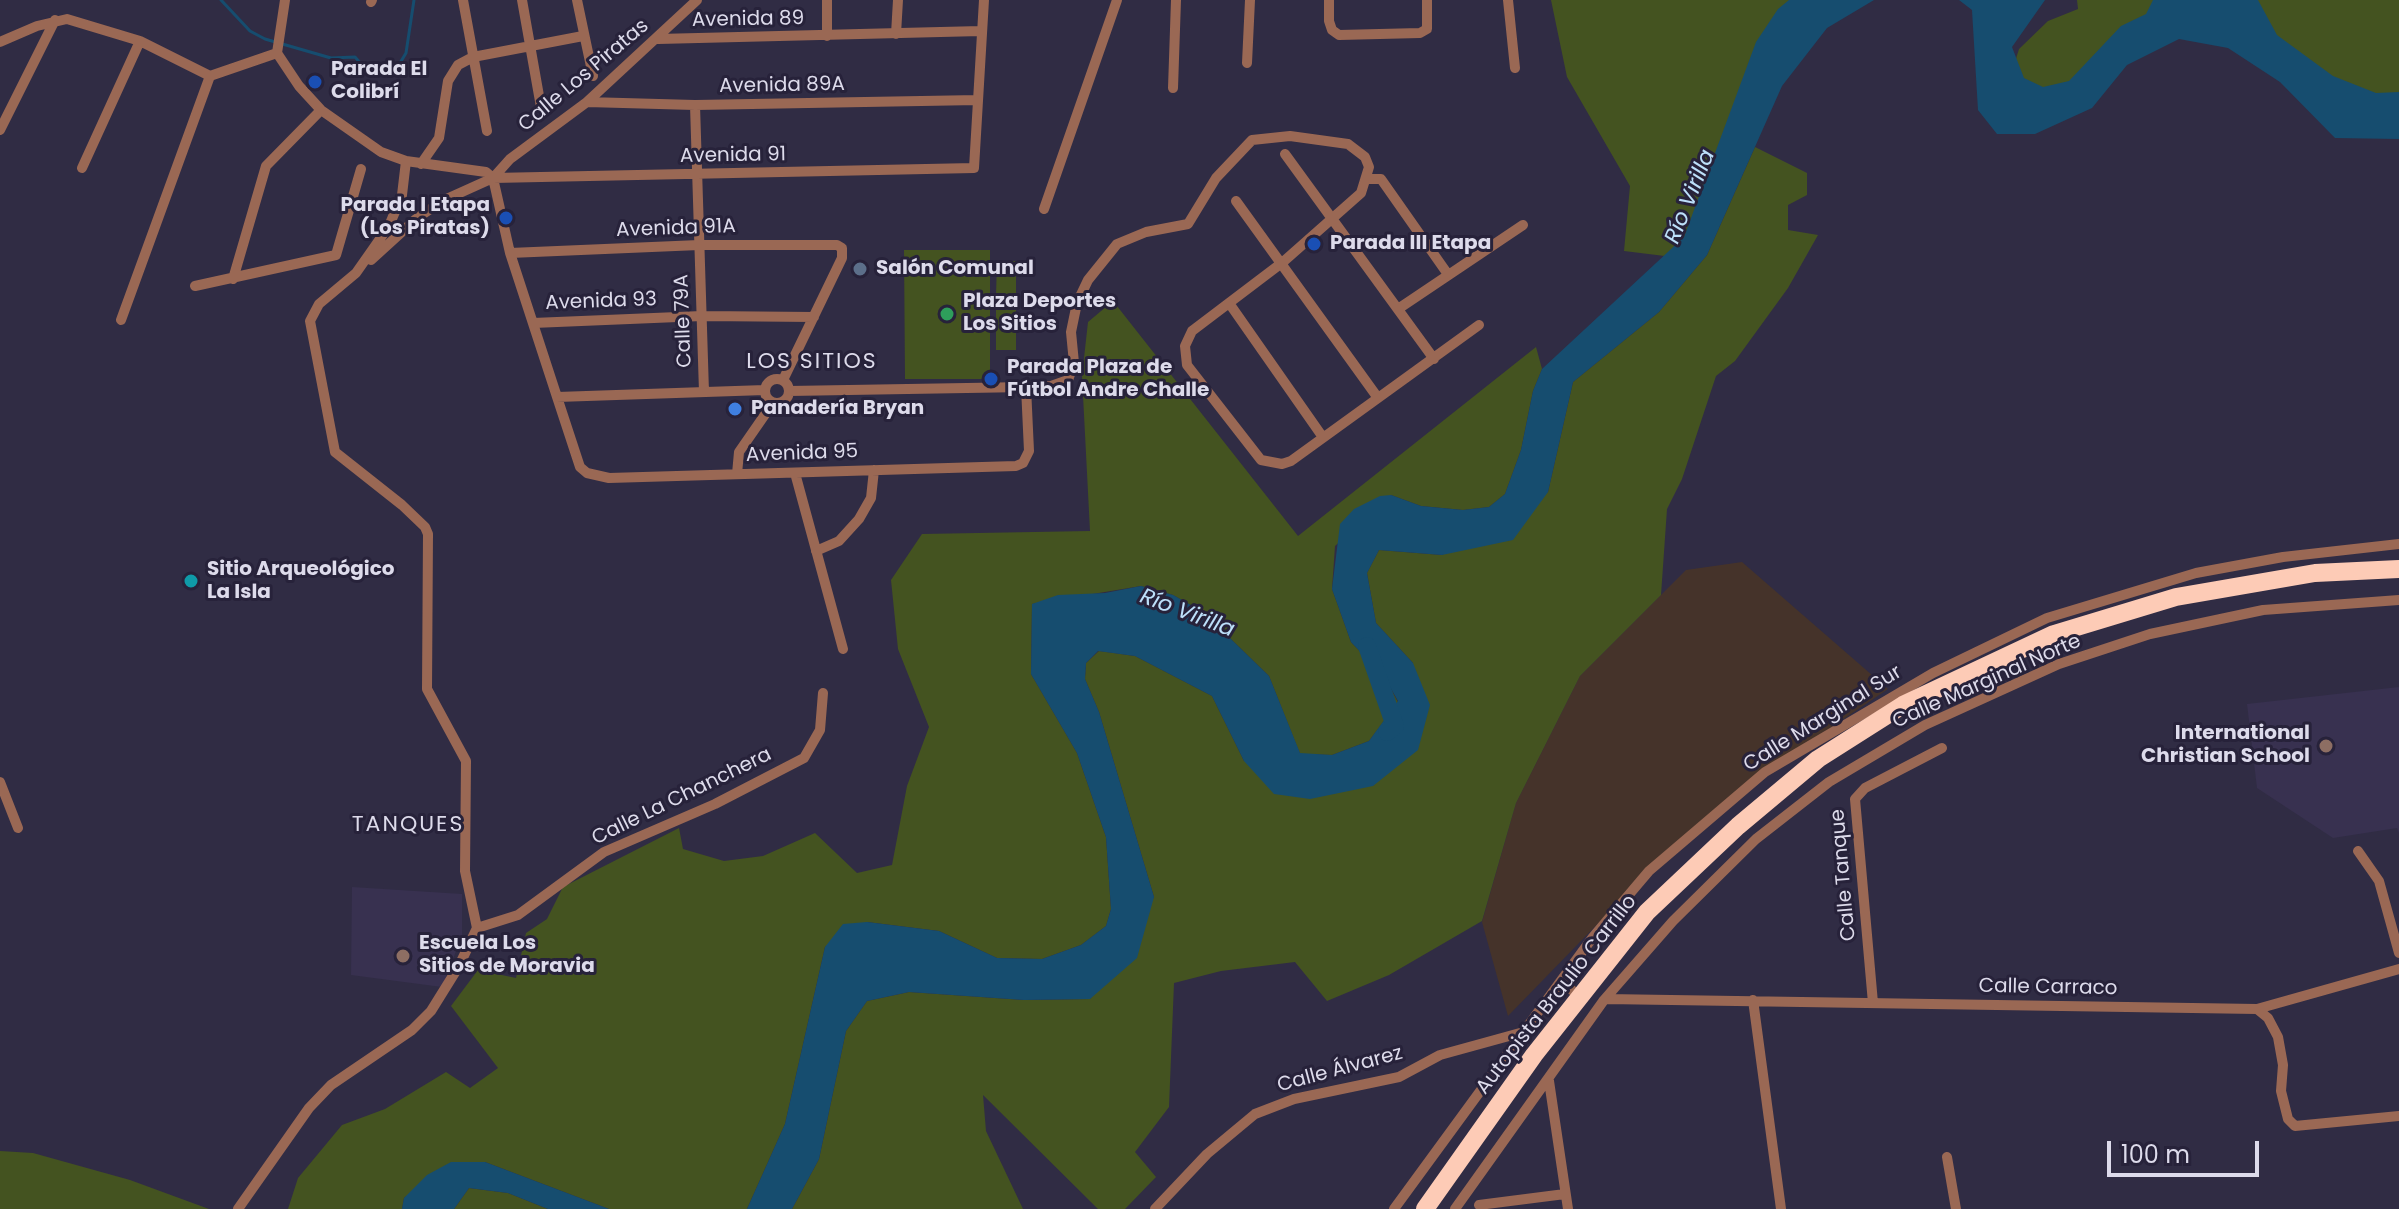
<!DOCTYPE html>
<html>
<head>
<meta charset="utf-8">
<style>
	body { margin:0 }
	#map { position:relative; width:2399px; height:1209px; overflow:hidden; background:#302c44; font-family:Poppins,sans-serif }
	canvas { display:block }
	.scale { position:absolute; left:2107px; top:1141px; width:152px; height:36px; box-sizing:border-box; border:4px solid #dddbeb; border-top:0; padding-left:10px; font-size:24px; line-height:28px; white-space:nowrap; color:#dddbeb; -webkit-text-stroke:6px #27223a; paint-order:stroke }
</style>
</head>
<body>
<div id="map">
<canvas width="2399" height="1209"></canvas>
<div class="scale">100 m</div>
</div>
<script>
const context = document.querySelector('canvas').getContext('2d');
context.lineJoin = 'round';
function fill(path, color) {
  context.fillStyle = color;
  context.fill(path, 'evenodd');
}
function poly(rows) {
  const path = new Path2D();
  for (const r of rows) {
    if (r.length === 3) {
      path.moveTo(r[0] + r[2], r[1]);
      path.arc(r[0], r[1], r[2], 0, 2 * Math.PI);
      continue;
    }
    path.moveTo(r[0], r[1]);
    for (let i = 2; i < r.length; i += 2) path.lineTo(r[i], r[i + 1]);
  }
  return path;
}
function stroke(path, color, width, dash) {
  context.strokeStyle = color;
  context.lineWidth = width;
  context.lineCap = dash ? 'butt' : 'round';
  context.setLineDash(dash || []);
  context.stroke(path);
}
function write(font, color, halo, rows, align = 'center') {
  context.font = font + ' Poppins,sans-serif';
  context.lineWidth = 6;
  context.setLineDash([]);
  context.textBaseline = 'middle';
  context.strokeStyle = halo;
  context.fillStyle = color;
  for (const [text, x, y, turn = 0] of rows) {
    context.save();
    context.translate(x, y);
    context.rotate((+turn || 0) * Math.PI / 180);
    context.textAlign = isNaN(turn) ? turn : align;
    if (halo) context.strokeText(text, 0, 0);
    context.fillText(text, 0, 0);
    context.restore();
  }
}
fill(poly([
	[1742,562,1888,689,1765,772,1649,871,1508,1016,1482,922,1516,803,1580,676,1686,570]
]), '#45332a');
fill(poly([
	[2399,687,2399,833,2397,828,2333,838,2257,788,2247,704],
	[352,887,462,894,462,936,442,987,351,975]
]), '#383150');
fill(poly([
	[1551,0,1841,0,1818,12,1681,258,1624,251,1630,186,1567,77],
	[2077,0,2399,0,2399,103,2378,100,2206,21,2057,97,2010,78,2019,49,2048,21,2078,9],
	[1755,147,1807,173,1807,195,1788,205,1788,230,1818,235,1788,288,1735,361,1716,376,1682,479,1667,509,1661,595,1580,676,1516,803,1482,921,1389,975,1327,1001,1295,962,1221,971,1174,983,1169,1107,1135,1152,1156,1177,1125,1209,1098,1209,983,1095,986,1131,1023,1209,792,1209,819,1159,846,1031,867,1001,909,992,1024,1000,1090,999,1154,897,1099,712,1085,679,1086,663,1099,651,1135,656,1212,696,1244,761,1373,786,1413,663,1376,623,1367,573,1379,550,1442,555,1548,492,1573,382,1659,312,1707,255],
	[904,250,990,250,990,379,905,379],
	[997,261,1016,261,1016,297,996,296],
	[1113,301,1298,536,1536,347,1542,369,1533,391,1521,450,1505,494,1489,507,1463,510,1421,506,1391,495,1335,546,1332,589,1351,642,1385,678,1398,702,1369,741,1332,755,1300,754,1269,676,1203,612,1173,595,1141,586,1032,604,1031,674,1077,753,1106,837,1111,909,1106,926,1081,945,1042,959,997,958,939,931,867,922,825,947,785,1124,747,1209,609,1209,485,1162,452,1162,404,1198,402,1209,288,1209,298,1178,342,1125,385,1109,446,1072,470,1088,498,1068,451,1006,478,970,516,978,526,933,547,919,563,887,679,828,683,849,724,861,763,856,815,833,857,873,892,865,907,786,929,727,898,649,891,580,922,534,1090,531,1082,376,1088,322],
	[996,310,1016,310,1016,350,996,350],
	[0,1151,33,1153,130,1180,209,1209,0,1209],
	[469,1188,508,1193,548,1209,454,1209]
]), '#445320');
fill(poly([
	[1789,0,1874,0,1827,28,1782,86,1707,255,1659,312,1573,382,1548,492,1513,540,1442,555,1379,550,1367,573,1376,623,1413,663,1430,705,1418,750,1373,786,1310,799,1274,794,1244,761,1212,696,1135,656,1098,651,1086,663,1085,679,1099,712,1154,897,1137,958,1090,999,1024,1000,909,992,867,1001,846,1031,819,1159,792,1209,747,1209,785,1124,825,947,843,924,867,922,939,931,997,958,1042,959,1081,945,1106,926,1111,909,1106,837,1077,753,1031,674,1032,604,1058,595,1105,593,1141,586,1173,595,1203,612,1269,676,1300,753,1332,755,1369,741,1398,701,1385,678,1351,642,1332,589,1340,524,1354,509,1380,496,1391,495,1421,506,1463,510,1489,507,1505,494,1521,450,1533,391,1542,369,1684,237,1756,42,1778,9],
	[1959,0,2045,0,2012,47,2024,78,2043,87,2069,81,2121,26,2146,14,2153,0,2258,0,2277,35,2333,76,2376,93,2399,92,2399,139,2335,138,2280,82,2228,48,2179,39,2127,65,2092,108,2035,134,1997,134,1978,110,1972,10],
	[451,1162,485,1162,609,1209,548,1209,508,1193,469,1188,454,1209,402,1209,404,1198,427,1175]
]), '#164d6f');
stroke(poly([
	[221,0,250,31,265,39,331,58,355,57,368,72,381,75,397,68,406,53,414,0]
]), '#164d6f', 3);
stroke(poly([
	[1367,646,1395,726,1387,732]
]), '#164d6f', 18);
stroke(poly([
	[285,0,277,53,299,86,321,110,381,152,406,161,486,172,493,178,510,253,557,397,765,390],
	[463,0,487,131],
	[522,0,541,107],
	[577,0,593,76],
	[1329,0,1329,21,1332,30,1339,35,1420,33,1427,29,1427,0],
	[1508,0,1515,68],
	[371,2,372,0],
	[896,34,898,0],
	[827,36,827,0],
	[658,39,981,31],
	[0,42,37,26,67,19,140,41,210,76,277,53],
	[1247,63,1250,0],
	[1173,88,1176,0],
	[587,102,695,105,978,100],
	[695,105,704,392],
	[0,130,55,20],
	[1285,154,1434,359],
	[421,164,439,138,448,81,458,65,473,57,583,36],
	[82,168,140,41],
	[493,178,510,159,587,102,697,0],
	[1367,179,1381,179,1447,273],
	[1236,201,1378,398],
	[1044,209,1117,0],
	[510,253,699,245,837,245,842,248,842,258,783,380],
	[371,260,416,219,442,201,493,178,974,168,984,0],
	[233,279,266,166,321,110],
	[195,286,336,255,361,169],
	[1229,303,1322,436],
	[1398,309,1523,225],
	[121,320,210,76],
	[533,323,702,316,814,317],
	[777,391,12],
	[789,391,1026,387,1051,386,1068,380,1074,363,1071,332,1077,303,1088,280,1117,244,1146,232,1188,224,1216,178,1252,140,1290,136,1348,144,1365,157,1369,167,1361,193,1283,262,1192,331,1185,346,1187,365,1261,460,1282,464,1291,461,1479,325],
	[557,397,580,467,587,473,609,478,1016,466,1023,463,1029,451,1026,387],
	[795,473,843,649],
	[737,474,739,452,773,403],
	[816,551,839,541,859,519,871,498,874,470],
	[0,782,18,828],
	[2358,851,2379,881,2399,953],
	[477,928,518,915,604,852,715,804,804,758,820,730,823,693],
	[1561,981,1579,996],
	[1606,999,2257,1009,2268,1018,2278,1037,2283,1065,2281,1091,2288,1119,2295,1126,2399,1116],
	[1753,1000,1781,1209],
	[1873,1003,1855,799,1865,788,1942,748],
	[2257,1009,2399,969],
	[1549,1081,1568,1209],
	[1947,1157,1956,1209],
	[1479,1205,1565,1194],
	[238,1209,309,1108,331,1085,412,1030,431,1011,459,966,477,928,465,871,466,761,427,689,428,534,425,527,402,505,335,452,310,321,319,304,356,273,389,226,402,195,406,161],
	[1155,1209,1207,1154,1255,1114,1294,1099,1399,1077,1440,1055,1520,1033],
	[1394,1209,1593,937,1649,871,1765,772,1933,673,2047,618,2196,573,2283,557,2399,544],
	[1455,1209,1604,1000,1673,921,1756,839,1829,782,1925,725,2059,664,2150,634,2263,610,2399,600]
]), '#9a6854', 10);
stroke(poly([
	[1425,1209,1534,1055,1647,912,1738,826,1818,759,1903,705,2054,634,2176,597,2315,573,2399,569]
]), '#fdcbb6', 18);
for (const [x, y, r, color] of [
	[315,82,8,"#1a4fb4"],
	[506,218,8,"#1a4fb4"],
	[1314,244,8,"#1a4fb4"],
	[860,269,8,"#5c6f8a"],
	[947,314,8,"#2e9e5b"],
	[991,379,8,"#1a4fb4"],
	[735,409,8,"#3f7fe0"],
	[191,581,8,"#0f9aa8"],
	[2326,746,8,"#8d6e63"],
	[403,956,8,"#8d6e63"]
]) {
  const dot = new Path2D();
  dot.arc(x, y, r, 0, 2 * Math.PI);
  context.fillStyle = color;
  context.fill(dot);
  stroke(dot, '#27223a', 3);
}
write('20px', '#dddbeb', '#27223a', [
	["Avenida 89",748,20,-1],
	["Calle Los Piratas",584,76,-40],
	["Avenida 89A",782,86,-1],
	["Avenida 91",733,156,-1],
	["Avenida 91A",676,229,-2],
	["Avenida 93",601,302,-2],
	["Calle 79A",684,321,-92],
	["Avenida 95",802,454,-2],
	["Calle Marginal Norte",1987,682,-24],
	["Calle Marginal Sur",1823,719,-32],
	["Calle La Chanchera",682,797,-26],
	["Calle Tanque",1844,875,-95],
	["Calle Carraco",2048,988,1],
	["Autopista Braulio Carrillo",1557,995,-52],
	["Calle Álvarez",1340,1070,-15]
]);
write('bold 20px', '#dddbeb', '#27223a', [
	["Parada El",331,70],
	["Colibrí",331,93],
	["Parada I Etapa",490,206,"right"],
	["(Los Piratas)",490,229,"right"],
	["Parada III Etapa",1330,244],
	["Salón Comunal",876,269],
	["Plaza Deportes",963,302],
	["Los Sitios",963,325],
	["Parada Plaza de",1007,368],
	["Fútbol Andre Challe",1007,391],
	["Panadería Bryan",751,409],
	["Sitio Arqueológico",207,570],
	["La Isla",207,593],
	["International",2310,734,"right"],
	["Christian School",2310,757,"right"],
	["Escuela Los",419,944],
	["Sitios de Moravia",419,967]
], 'left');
write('italic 22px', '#bde0fa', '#27223a', [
	["Río Virilla",1691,197,-68],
	["Río Virilla",1187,614,21]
]);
context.letterSpacing = '2px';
write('22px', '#dddbeb', '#27223a', [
	["LOS SITIOS",812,362],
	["TANQUES",408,825]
]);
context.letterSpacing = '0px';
</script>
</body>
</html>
